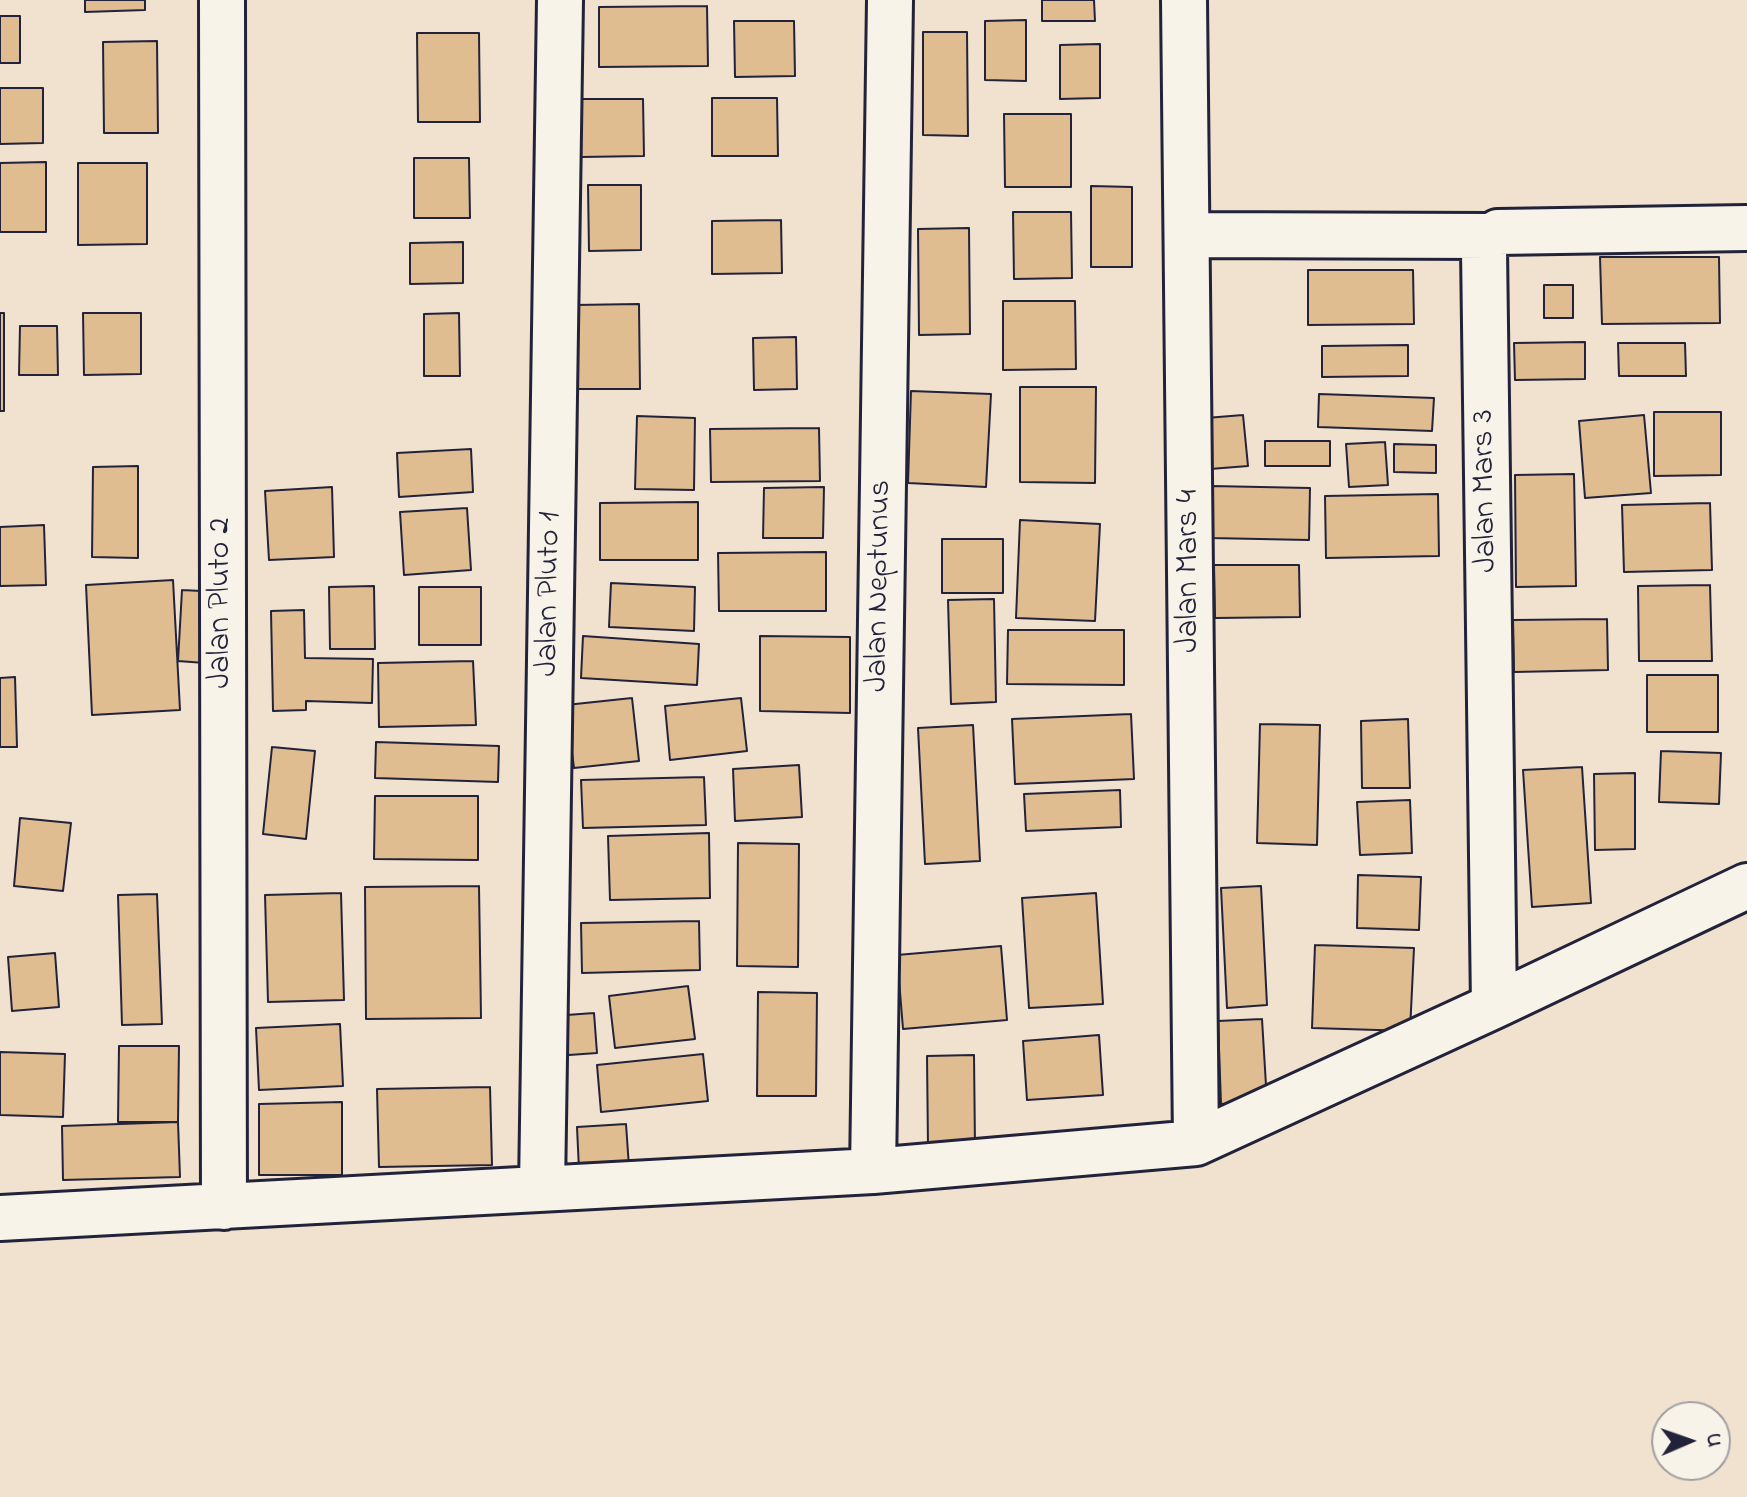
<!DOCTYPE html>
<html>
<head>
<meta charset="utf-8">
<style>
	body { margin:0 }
	#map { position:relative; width:1747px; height:1497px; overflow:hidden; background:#f0e2ce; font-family:"Indie Flower",sans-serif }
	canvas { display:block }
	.north { position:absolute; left:1651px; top:1401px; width:80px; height:80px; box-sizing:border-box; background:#f7f3e8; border:2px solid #a29fa3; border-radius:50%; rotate:88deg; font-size:22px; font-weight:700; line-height:32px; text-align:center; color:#22223b }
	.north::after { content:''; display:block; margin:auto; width:28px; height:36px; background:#22223b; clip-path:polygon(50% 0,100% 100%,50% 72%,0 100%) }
</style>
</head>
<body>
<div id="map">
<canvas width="1747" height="1497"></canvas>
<div class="north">U</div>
</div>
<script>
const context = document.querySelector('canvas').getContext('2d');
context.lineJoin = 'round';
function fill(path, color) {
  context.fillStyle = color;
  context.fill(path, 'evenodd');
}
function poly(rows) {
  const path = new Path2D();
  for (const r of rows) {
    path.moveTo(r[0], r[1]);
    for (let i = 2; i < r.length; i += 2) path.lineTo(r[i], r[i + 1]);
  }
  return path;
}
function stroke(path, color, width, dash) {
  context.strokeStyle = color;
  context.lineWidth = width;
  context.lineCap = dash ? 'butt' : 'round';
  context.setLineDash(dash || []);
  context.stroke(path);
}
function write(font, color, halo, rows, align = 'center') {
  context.font = font + ' "Indie Flower",sans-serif';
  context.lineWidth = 6;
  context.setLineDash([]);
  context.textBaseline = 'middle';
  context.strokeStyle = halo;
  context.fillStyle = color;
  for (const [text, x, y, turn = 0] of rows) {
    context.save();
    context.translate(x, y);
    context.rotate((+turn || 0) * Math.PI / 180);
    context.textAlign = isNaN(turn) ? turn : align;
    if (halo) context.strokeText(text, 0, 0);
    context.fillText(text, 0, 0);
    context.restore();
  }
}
const building = poly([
	[85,0,145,0,145,10,85,12,85,0],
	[1042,0,1094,0,1095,21,1042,21,1042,0],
	[707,6,708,66,599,67,599,7,707,6],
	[0,16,20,16,20,63,0,63,0,16],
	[1026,20,1026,81,985,80,985,21,1026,20],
	[734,21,794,21,795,76,735,77,734,21],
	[923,32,967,32,968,136,923,135,923,32],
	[417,33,479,33,480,122,418,122,417,33],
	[157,41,158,133,104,133,103,42,157,41],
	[1100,44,1100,98,1060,99,1060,45,1100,44],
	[0,88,43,88,43,143,0,144,0,88],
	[712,98,777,98,778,156,712,156,712,98],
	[580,99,643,99,644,156,581,157,580,99],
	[1004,114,1071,114,1071,187,1005,187,1004,114],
	[414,158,469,158,470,218,414,218,414,158],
	[46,162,46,232,0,232,0,163,46,162],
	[78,163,147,163,147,244,78,245,78,163],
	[588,185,641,185,641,250,589,251,588,185],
	[1091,186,1132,187,1132,267,1091,267,1091,186],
	[1013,212,1071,212,1072,278,1014,279,1013,212],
	[781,220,782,273,712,274,712,221,781,220],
	[969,228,970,334,919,335,918,229,969,228],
	[463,242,463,283,410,284,410,243,463,242],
	[1600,257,1719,257,1720,323,1602,324,1600,257],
	[1308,270,1413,270,1414,324,1308,325,1308,270],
	[1544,285,1573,285,1573,318,1544,318,1544,285],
	[1003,301,1075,301,1076,369,1003,370,1003,301],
	[639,304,640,389,574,389,574,305,639,304],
	[0,313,4,313,4,411,0,411,0,313],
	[83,313,141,313,141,374,84,375,83,313],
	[459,313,460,376,424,376,424,314,459,313],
	[20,326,57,326,58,375,19,375,20,326],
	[796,337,797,389,754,390,753,338,796,337],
	[1585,342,1585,379,1515,380,1514,343,1585,342],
	[1618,343,1685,343,1686,376,1619,376,1618,343],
	[1408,345,1408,376,1322,377,1322,346,1408,345],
	[1020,387,1096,387,1095,483,1020,482,1020,387],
	[911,391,991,394,986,487,908,483,911,391],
	[1319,394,1434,398,1432,431,1318,427,1319,394],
	[1654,412,1721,412,1721,475,1654,476,1654,412],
	[1243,415,1248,466,1210,469,1206,418,1243,415],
	[1644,415,1651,493,1585,498,1579,421,1644,415],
	[637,416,695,418,694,490,635,489,637,416],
	[819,428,820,481,711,482,710,429,819,428],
	[1265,441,1330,441,1330,466,1265,466,1265,441],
	[1385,442,1388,485,1349,487,1346,444,1385,442],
	[1394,444,1436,445,1436,473,1394,472,1394,444],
	[471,449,473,492,399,497,397,453,471,449],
	[138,466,138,558,92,557,93,467,138,466],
	[1574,474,1576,586,1516,587,1515,475,1574,474],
	[1211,486,1310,488,1309,540,1210,538,1211,486],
	[332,487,334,557,269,560,265,491,332,487],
	[824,487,823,538,763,538,764,488,824,487],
	[1438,494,1439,556,1326,558,1325,496,1438,494],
	[698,502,698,560,600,560,600,503,698,502],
	[1710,503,1712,570,1624,572,1622,505,1710,503],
	[467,508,471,570,404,575,400,512,467,508],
	[1020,520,1100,524,1095,621,1016,618,1020,520],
	[44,525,46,585,0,586,0,527,44,525],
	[942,539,1003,539,1003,593,942,593,942,539],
	[826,552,826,611,719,611,718,553,826,552],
	[1214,565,1299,565,1300,617,1215,618,1214,565],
	[173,580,180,710,92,715,86,585,173,580],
	[611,583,695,587,694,631,609,627,611,583],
	[1710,585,1712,661,1639,661,1638,586,1710,585],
	[374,586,375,649,330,649,329,587,374,586],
	[419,587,481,587,481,645,419,645,419,587],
	[182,590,221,592,218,664,178,661,182,590],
	[994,599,996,702,951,704,948,600,994,599],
	[304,610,305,658,373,659,372,703,306,701,306,710,273,711,271,611,304,610],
	[1607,619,1608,670,1514,672,1513,620,1607,619],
	[1008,630,1124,630,1124,685,1007,684,1008,630],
	[583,636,699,644,697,685,581,678,583,636],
	[760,636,850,637,850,713,760,711,760,636],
	[473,661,476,725,379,727,378,663,473,661],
	[1647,675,1718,675,1718,732,1647,732,1647,675],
	[15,677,17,747,0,747,0,678,15,677],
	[632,698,639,761,574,768,566,705,632,698],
	[741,698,747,751,670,760,665,706,741,698],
	[1131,714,1134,779,1015,784,1012,719,1131,714],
	[1408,719,1410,788,1362,788,1361,721,1408,719],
	[1260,724,1320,725,1317,845,1257,843,1260,724],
	[973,725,980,861,925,864,918,728,973,725],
	[376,742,499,746,498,782,375,778,376,742],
	[272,747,315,751,306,839,263,834,272,747],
	[1661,751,1721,753,1719,804,1659,802,1661,751],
	[799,765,802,817,735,821,733,769,799,765],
	[1582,767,1591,903,1532,907,1523,770,1582,767],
	[1635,773,1635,849,1595,850,1594,774,1635,773],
	[704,777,706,825,583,828,581,780,704,777],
	[1120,790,1121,827,1026,831,1024,794,1120,790],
	[375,796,478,796,478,860,374,859,375,796],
	[1410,800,1412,853,1360,855,1357,802,1410,800],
	[20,818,71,823,63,891,14,886,20,818],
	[709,833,710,898,610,900,608,836,709,833],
	[738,843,799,844,798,967,737,966,738,843],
	[1358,875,1421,877,1419,930,1357,928,1358,875],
	[479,886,481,1018,366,1019,365,887,479,886],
	[1261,886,1267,1005,1227,1008,1221,888,1261,886],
	[341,893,344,1000,268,1002,265,895,341,893],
	[1096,893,1103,1004,1029,1008,1022,898,1096,893],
	[157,894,162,1024,122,1025,118,895,157,894],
	[699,921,700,970,582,973,581,923,699,921],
	[1315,945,1414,948,1410,1031,1312,1028,1315,945],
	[1001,946,1007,1020,903,1029,897,955,1001,946],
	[55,953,59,1007,12,1011,8,957,55,953],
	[688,986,695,1039,615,1048,609,996,688,986],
	[758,992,817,993,816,1096,757,1096,758,992],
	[594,1013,597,1053,555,1056,553,1016,594,1013],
	[1262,1019,1267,1102,1221,1104,1218,1021,1262,1019],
	[340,1024,343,1086,259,1090,256,1028,340,1024],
	[1099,1035,1103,1095,1027,1100,1023,1041,1099,1035],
	[119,1046,179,1046,178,1122,118,1122,119,1046],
	[0,1052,65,1054,63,1117,0,1115,0,1052],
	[703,1054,708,1101,601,1112,597,1065,703,1054],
	[974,1055,975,1147,928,1147,927,1056,974,1055],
	[490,1087,492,1165,379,1167,377,1089,490,1087],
	[342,1102,342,1175,259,1175,259,1104,342,1102],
	[178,1122,180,1177,63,1180,62,1126,178,1122],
	[626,1124,629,1167,579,1170,577,1127,626,1124]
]);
fill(building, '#e0bc91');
stroke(building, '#22223b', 2);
const minor = poly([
	[222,0,224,1207],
	[1184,0,1196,1143],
	[1188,235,1491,236],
	[1494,1006,1484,249,1487,240,1498,232,1747,228],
	[873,1171,890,0],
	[542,1188,560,0],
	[0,1218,873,1171,1196,1143,1494,1006,1747,886]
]);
stroke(minor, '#22223b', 50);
stroke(minor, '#f7f3e8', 44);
write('32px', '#22223b', '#f7f3e8', [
	["Jalan Mars 3",1487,491,-91],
	["Jalan Mars 4",1191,571,-90],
	["Jalan Neptunus",881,586,-89],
	["Jalan Pluto 1",551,594,-89],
	["Jalan Pluto 2",223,603,-90]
]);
</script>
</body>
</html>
